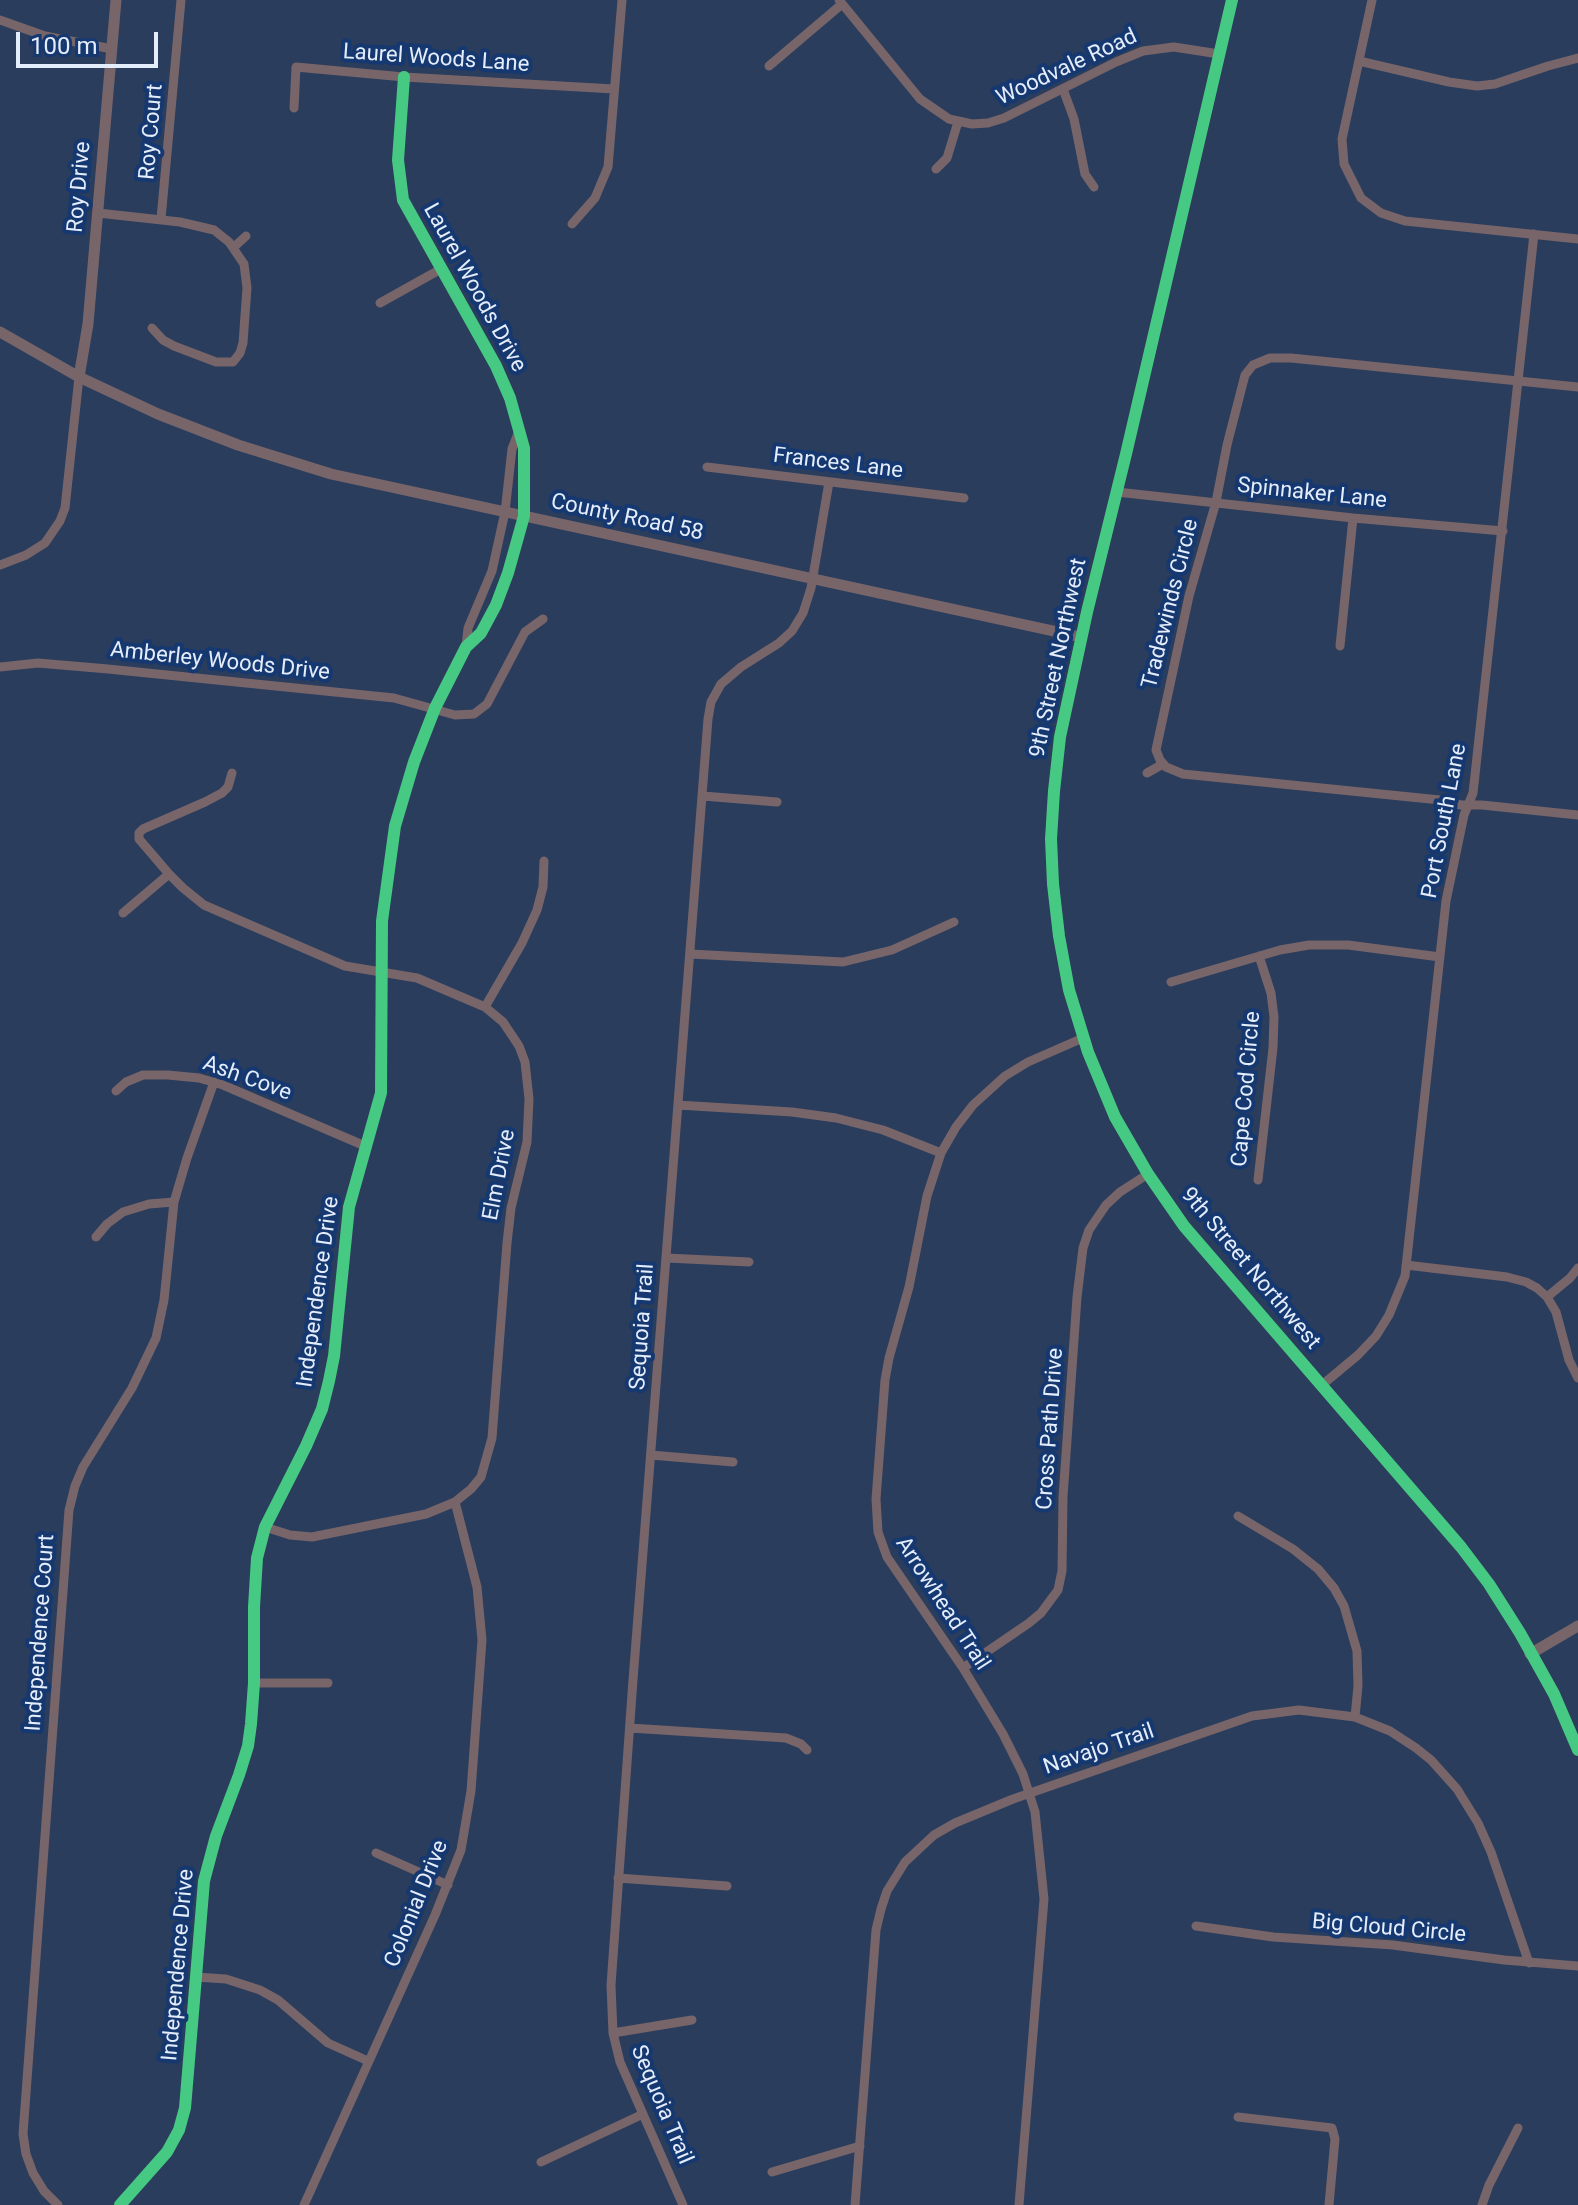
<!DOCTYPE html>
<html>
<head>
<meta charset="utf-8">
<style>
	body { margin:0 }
	#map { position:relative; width:1578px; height:2205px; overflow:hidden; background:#2a3d5c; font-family:Roboto,sans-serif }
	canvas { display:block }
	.scale { position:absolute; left:16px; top:32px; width:142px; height:36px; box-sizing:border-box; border:4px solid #e4edfb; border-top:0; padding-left:10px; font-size:24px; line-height:28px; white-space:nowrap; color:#e4edfb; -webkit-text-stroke:6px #163870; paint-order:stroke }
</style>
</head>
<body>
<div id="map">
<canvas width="1578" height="2205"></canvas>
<div class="scale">100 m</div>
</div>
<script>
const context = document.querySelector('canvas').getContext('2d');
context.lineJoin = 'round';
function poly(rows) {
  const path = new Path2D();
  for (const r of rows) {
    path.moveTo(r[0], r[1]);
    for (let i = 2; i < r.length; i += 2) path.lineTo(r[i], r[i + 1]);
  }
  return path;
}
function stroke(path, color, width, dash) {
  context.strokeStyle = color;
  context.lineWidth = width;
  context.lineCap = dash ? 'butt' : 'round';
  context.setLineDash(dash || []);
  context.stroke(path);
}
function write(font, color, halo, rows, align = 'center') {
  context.font = font + ' Roboto,sans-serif';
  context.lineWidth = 8;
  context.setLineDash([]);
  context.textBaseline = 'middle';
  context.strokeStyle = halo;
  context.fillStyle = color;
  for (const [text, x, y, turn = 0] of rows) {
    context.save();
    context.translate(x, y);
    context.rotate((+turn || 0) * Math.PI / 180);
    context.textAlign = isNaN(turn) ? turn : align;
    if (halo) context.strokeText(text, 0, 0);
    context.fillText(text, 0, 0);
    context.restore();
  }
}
stroke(poly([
	[839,0,920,99,949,119,972,124,988,123,1004,118,1116,62,1143,51,1174,47,1219,54],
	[1372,0,1342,139,1344,164,1361,198,1381,213,1405,221,1578,239],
	[0,20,45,36,112,49],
	[1359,61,1449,82,1477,86,1495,84,1548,66,1578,58],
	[769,66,842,4],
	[1063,89,1074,119,1085,174,1094,187],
	[294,108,296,67,404,77,614,89],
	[936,169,947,158,958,122],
	[98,213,180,222,214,230,229,242,244,264,247,288,243,343,240,353,233,362,216,362,174,346,163,340,152,328],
	[161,219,181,0],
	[572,224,595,198,608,167,622,0],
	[234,247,246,236],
	[380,303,441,269],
	[1578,387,1291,358,1270,358,1253,365,1245,375,1227,445,1216,502,1189,596,1156,750,1160,760,1166,767,1183,774,1440,800,1461,805,1482,805,1578,815],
	[707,467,964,498],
	[1117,492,1353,518,1503,531],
	[0,565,26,555,45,543,60,521,65,508,79,377],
	[1340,646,1353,518],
	[466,647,468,628,492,571,505,512,512,449,519,431],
	[0,667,38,663,108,669,394,698,455,715,474,714,487,704,525,632,543,619],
	[232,773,228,787,222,793,205,802,143,829,139,833,139,839,169,874,183,888,204,905,345,966,417,978,485,1007,503,1022,519,1046,525,1062,529,1099,527,1142,511,1208,507,1243,492,1438,481,1477,471,1489,455,1502,426,1514,312,1537,290,1535,265,1527],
	[1147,773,1163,764],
	[703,796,777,802],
	[123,913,169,874],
	[690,954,843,962,892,950,954,922],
	[1171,982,1280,950,1309,945,1348,945,1440,957],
	[485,1007,522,943,537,910,543,887,544,861],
	[116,1091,126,1082,143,1075,168,1075,199,1078,223,1085,365,1146],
	[678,1105,792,1112,836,1118,883,1130,941,1153],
	[1258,1180,1273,1048,1274,1017,1271,993,1259,956],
	[96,1237,107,1224,123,1212,149,1204,174,1202],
	[667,1258,749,1262],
	[1406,1265,1507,1277,1526,1282,1537,1288,1547,1297,1556,1312,1569,1360,1578,1378],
	[1547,1297,1570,1278,1578,1268],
	[1322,1385,1358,1355,1376,1336,1389,1315,1405,1276,1446,901,1464,815,1473,793,1475,775,1534,234],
	[651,1455,733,1462],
	[1238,1516,1293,1549,1318,1569,1334,1588,1344,1606,1357,1651,1358,1686,1355,1717],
	[963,1668,1029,1623,1041,1613,1058,1590,1062,1571,1063,1497,1077,1297,1083,1248,1089,1230,1106,1205,1120,1192,1148,1174],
	[254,1683,328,1683],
	[630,1728,786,1738,801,1744,807,1750],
	[376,1853,448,1885],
	[618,1878,727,1886],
	[1196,1926,1273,1937,1393,1945,1504,1960,1578,1966],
	[196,1977,226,1979,260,1990,278,2000,328,2043,368,2061],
	[613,2033,692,2020],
	[1238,2117,1332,2128,1335,2139,1329,2205],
	[541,2162,643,2114],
	[772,2172,860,2146],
	[58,2205,44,2191,33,2173,26,2154,23,2134,69,1510,75,1486,83,1467,132,1388,156,1338,164,1300,174,1202,187,1158,214,1082],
	[120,2205,167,2152,179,2130,185,2108,204,1881,216,1836,239,1775,248,1746,251,1724,254,1683,254,1607,257,1558,265,1527,306,1446,322,1409,329,1381,334,1356,349,1207,381,1093,382,921,395,826,414,762,435,708,466,647,481,633,496,605,508,573,524,516,524,448,510,398,496,366,403,200,398,160,404,77],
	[304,2205,435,1915,461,1850,471,1791,482,1640,477,1587,455,1502],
	[683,2205,620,2062,613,2033,611,1985,633,1680,708,719,711,702,721,684,741,667,779,643,792,631,803,613,811,588,829,482],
	[855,2205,876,1930,881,1909,887,1891,905,1862,934,1835,955,1823,1013,1799,1252,1716,1299,1710,1355,1717,1390,1731,1416,1748,1431,1760,1457,1789,1478,1823,1491,1852,1529,1963],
	[1019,2205,1044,1899,1035,1812,1023,1774,1003,1734,963,1668,887,1557,878,1532,876,1499,885,1380,889,1358,909,1287,927,1196,941,1153,956,1127,973,1105,1005,1076,1028,1062,1083,1038],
	[1482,2205,1489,2185,1518,2128]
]), '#77656a', 9);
stroke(poly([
	[1232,0,1126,454,1087,612,1060,737,1054,791,1051,839,1053,884,1059,936,1069,990,1088,1052,1115,1117,1148,1174,1184,1226,1461,1547,1489,1584,1520,1633,1554,1694,1578,1750],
	[0,332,79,377,158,414,238,445,331,474,1081,637],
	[79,377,88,324,116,0],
	[1530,1654,1578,1626]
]), '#77656a', 11);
stroke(poly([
	[1232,0,1126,454,1087,612,1060,737,1054,791,1051,839,1053,884,1059,936,1069,990,1088,1052,1115,1117,1148,1174,1184,1226,1461,1547,1489,1584,1520,1633,1554,1694,1578,1750],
	[120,2205,167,2152,179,2130,185,2108,204,1881,216,1836,239,1775,248,1746,251,1724,254,1683,254,1607,257,1558,265,1527,306,1446,322,1409,329,1381,334,1356,349,1207,381,1093,382,921,395,826,414,762,435,708,466,647,481,633,496,605,508,573,524,516,524,448,510,398,496,366,403,200,398,160,404,77]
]), '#46c982', 12);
write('22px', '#e4edfb', '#163870', [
	["Laurel Woods Lane",436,59,4],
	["Woodvale Road",1067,68,-25],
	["Roy Court",152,132,-85],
	["Roy Drive",80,187,-85],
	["Laurel Woods Drive",474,288,61],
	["Frances Lane",838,464,7],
	["Spinnaker Lane",1312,494,6],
	["County Road 58",627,518,12],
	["Tradewinds Circle",1171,604,-76],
	["9th Street Northwest",1059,658,-78],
	["Amberley Woods Drive",220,662,6],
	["Port South Lane",1445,821,-79],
	["Ash Cove",247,1079,20],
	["Cape Cod Circle",1247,1089,-85],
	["Elm Drive",500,1175,-79],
	["9th Street Northwest",1250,1269,50],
	["Independence Drive",319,1292,-82],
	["Sequoia Trail",643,1327,-86],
	["Cross Path Drive",1051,1429,-86],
	["Arrowhead Trail",942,1604,57],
	["Independence Court",41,1633,-86],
	["Navajo Trail",1099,1750,-19],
	["Colonial Drive",417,1904,-68],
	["Big Cloud Circle",1389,1929,5],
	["Independence Drive",179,1965,-85],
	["Sequoia Trail",661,2105,67]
]);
</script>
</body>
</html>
